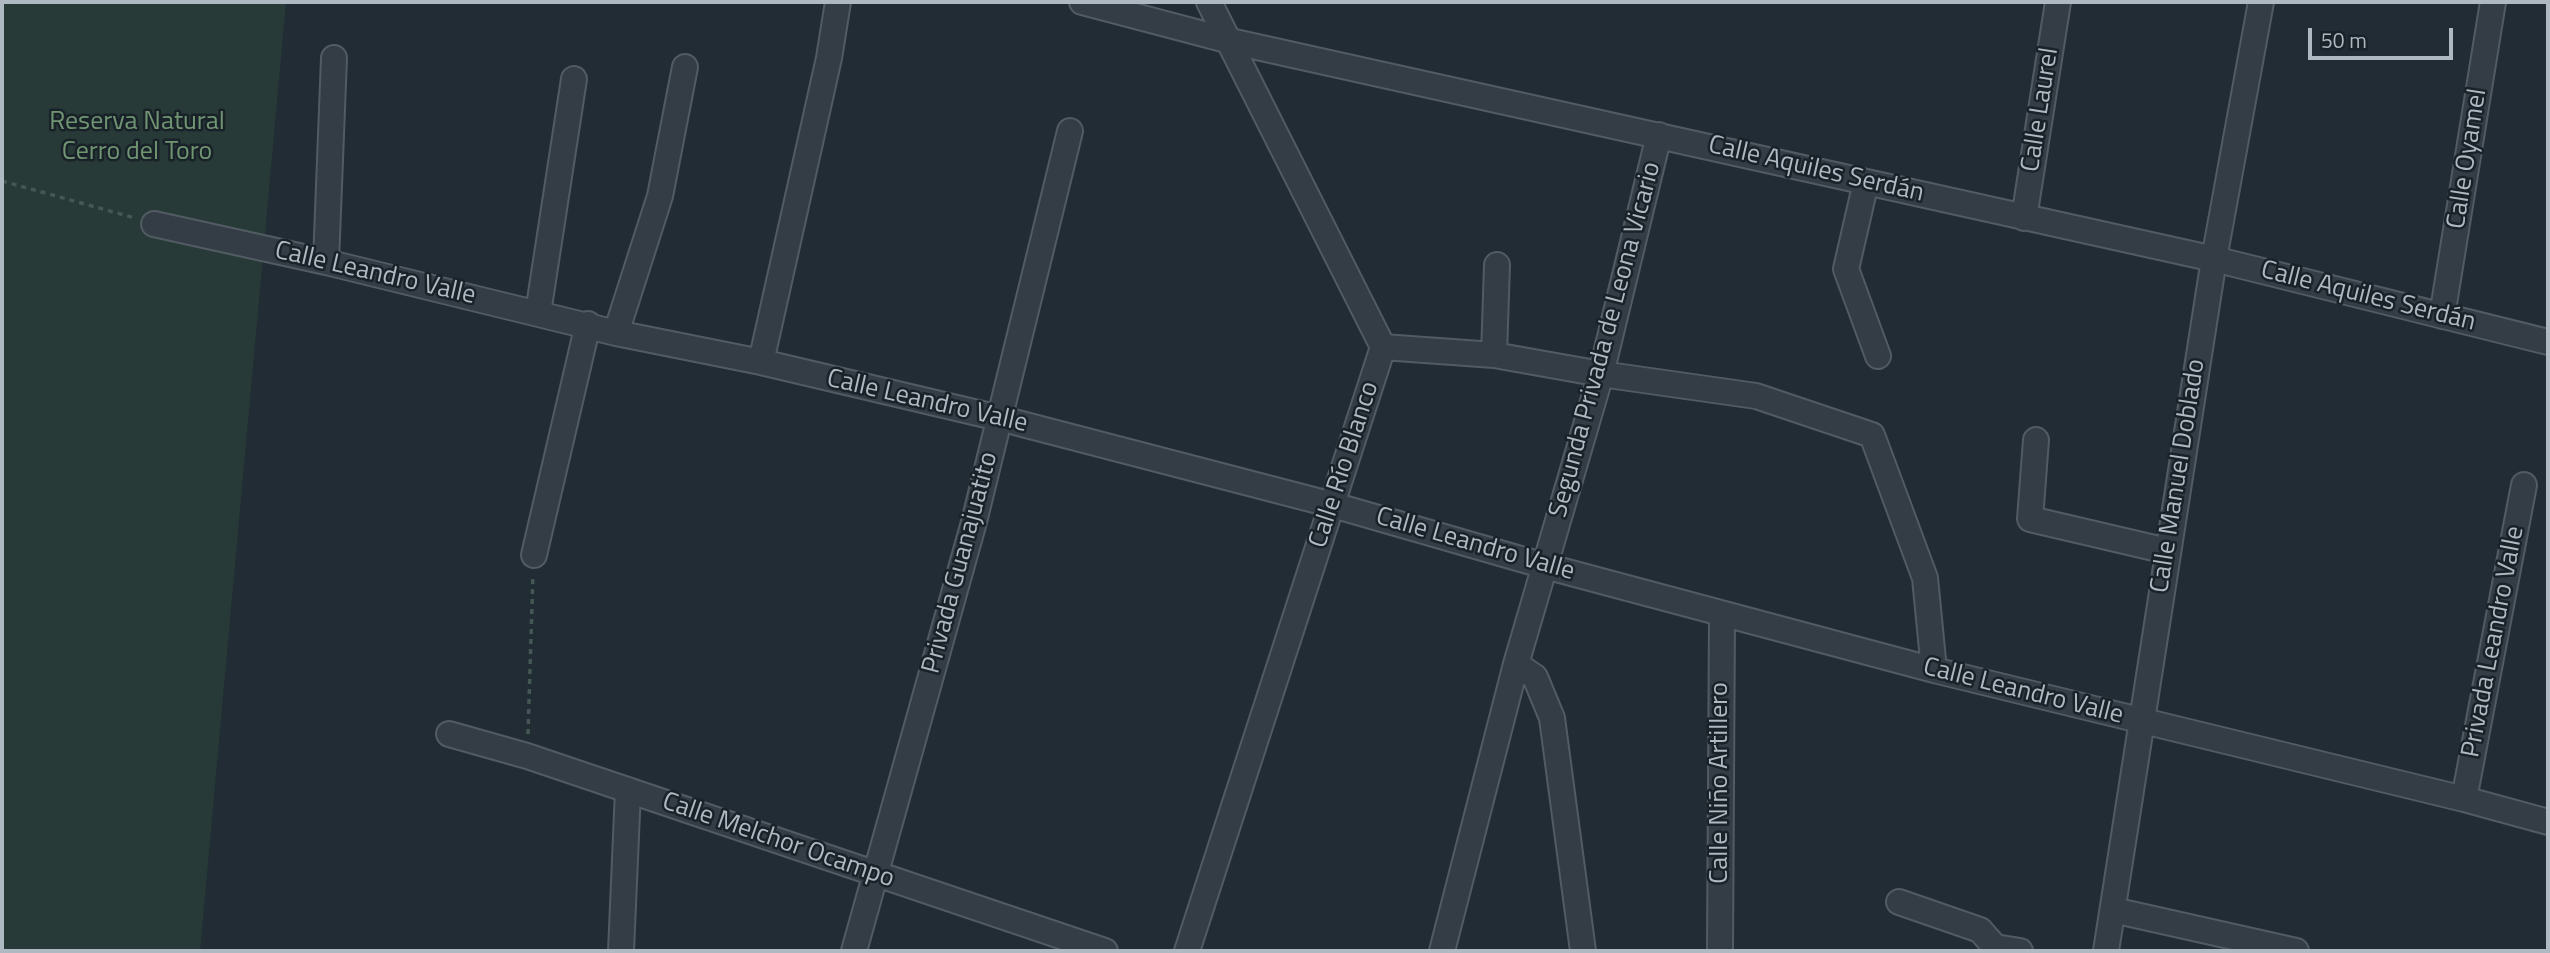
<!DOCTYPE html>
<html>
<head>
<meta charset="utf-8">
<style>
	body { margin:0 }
	#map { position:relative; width:2550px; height:953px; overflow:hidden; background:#212c34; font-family:"Titillium Web",sans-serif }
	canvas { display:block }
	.frame { position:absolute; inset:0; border:4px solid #aeb9c2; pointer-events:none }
	.scale { position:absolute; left:2308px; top:28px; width:145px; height:32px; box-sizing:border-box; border:4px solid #aeb9c2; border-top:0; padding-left:9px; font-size:21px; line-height:24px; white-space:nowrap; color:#aeb9c2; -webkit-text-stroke:5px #1a2229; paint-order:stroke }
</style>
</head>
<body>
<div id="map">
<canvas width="2550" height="953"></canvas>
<div class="frame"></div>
<div class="scale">50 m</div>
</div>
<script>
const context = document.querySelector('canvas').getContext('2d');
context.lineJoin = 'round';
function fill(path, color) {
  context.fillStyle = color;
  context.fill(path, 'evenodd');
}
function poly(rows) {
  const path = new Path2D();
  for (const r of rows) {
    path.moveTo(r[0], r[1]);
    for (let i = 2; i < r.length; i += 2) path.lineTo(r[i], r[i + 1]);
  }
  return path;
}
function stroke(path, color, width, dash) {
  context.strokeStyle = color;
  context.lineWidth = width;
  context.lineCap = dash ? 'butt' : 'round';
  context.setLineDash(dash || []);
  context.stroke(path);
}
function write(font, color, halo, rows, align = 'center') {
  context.font = font + ' "Titillium Web",sans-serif';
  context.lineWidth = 5;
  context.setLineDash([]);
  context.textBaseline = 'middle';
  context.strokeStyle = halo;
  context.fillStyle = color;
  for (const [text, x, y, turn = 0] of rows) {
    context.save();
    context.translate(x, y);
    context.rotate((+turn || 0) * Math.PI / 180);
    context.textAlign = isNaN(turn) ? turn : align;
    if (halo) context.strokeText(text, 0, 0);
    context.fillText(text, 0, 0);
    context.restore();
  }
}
fill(poly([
	[2,2,286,2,200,951,2,951]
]), '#273a37');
const minor = poly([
	[1082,2,1230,41,2214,259,2548,342],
	[1866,182,1846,269,1878,356],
	[2024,218,2058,2],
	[154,224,326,262,616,333,761,362,999,418,1333,505,1545,566,1934,670,2464,799,2548,822],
	[326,262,334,58],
	[538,313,574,79],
	[2442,316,2493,2],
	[616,333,660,196,685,67],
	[1383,347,1494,355,1601,374,1756,396,1872,435,1925,578,1934,670],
	[1494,355,1497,265],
	[761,362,829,58,838,2],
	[2036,440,2030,519,2167,551],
	[534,555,588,324],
	[1516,664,1535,677,1552,718,1583,951],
	[449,734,527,756,1105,951],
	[2464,799,2524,485],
	[1899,902,1980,930,1995,947,2020,951],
	[2113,910,2296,951],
	[621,951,628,790],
	[854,951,974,522,1070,131],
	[1187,951,1383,347,1209,2],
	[1442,951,1516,664,1601,374,1659,135],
	[1720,951,1722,614],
	[2106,951,2214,259,2261,2]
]);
stroke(minor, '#525b63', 28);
stroke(poly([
	[2,181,135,218],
	[528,734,533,574]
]), '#445755', 3.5, [5, 5]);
stroke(minor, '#343d45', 24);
write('26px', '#aeb9c2', '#1a2229', [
	["Calle Laurel",2041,110,-81],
	["Calle Oyamel",2468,159,-81],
	["Calle Aquiles Serdán",1816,170,13],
	["Calle Leandro Valle",375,274,13],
	["Calle Aquiles Serdán",2368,297,14],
	["Segunda Privada de Leona Vicario",1606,340,-75],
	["Calle Leandro Valle",927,402,13],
	["Calle Río Blanco",1345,465,-72],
	["Calle Manuel Doblado",2179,476,-81],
	["Calle Leandro Valle",1475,545,16],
	["Privada Guanajuatito",961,563,-75],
	["Privada Leandro Valle",2494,642,-79],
	["Calle Leandro Valle",2023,692,14],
	["Calle Niño Artillero",1721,783,-90],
	["Calle Melchor Ocampo",778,841,19]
]);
write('26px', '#709572', '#1a2229', [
	["Reserva Natural",137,123],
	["Cerro del Toro",137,153]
]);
</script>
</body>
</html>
